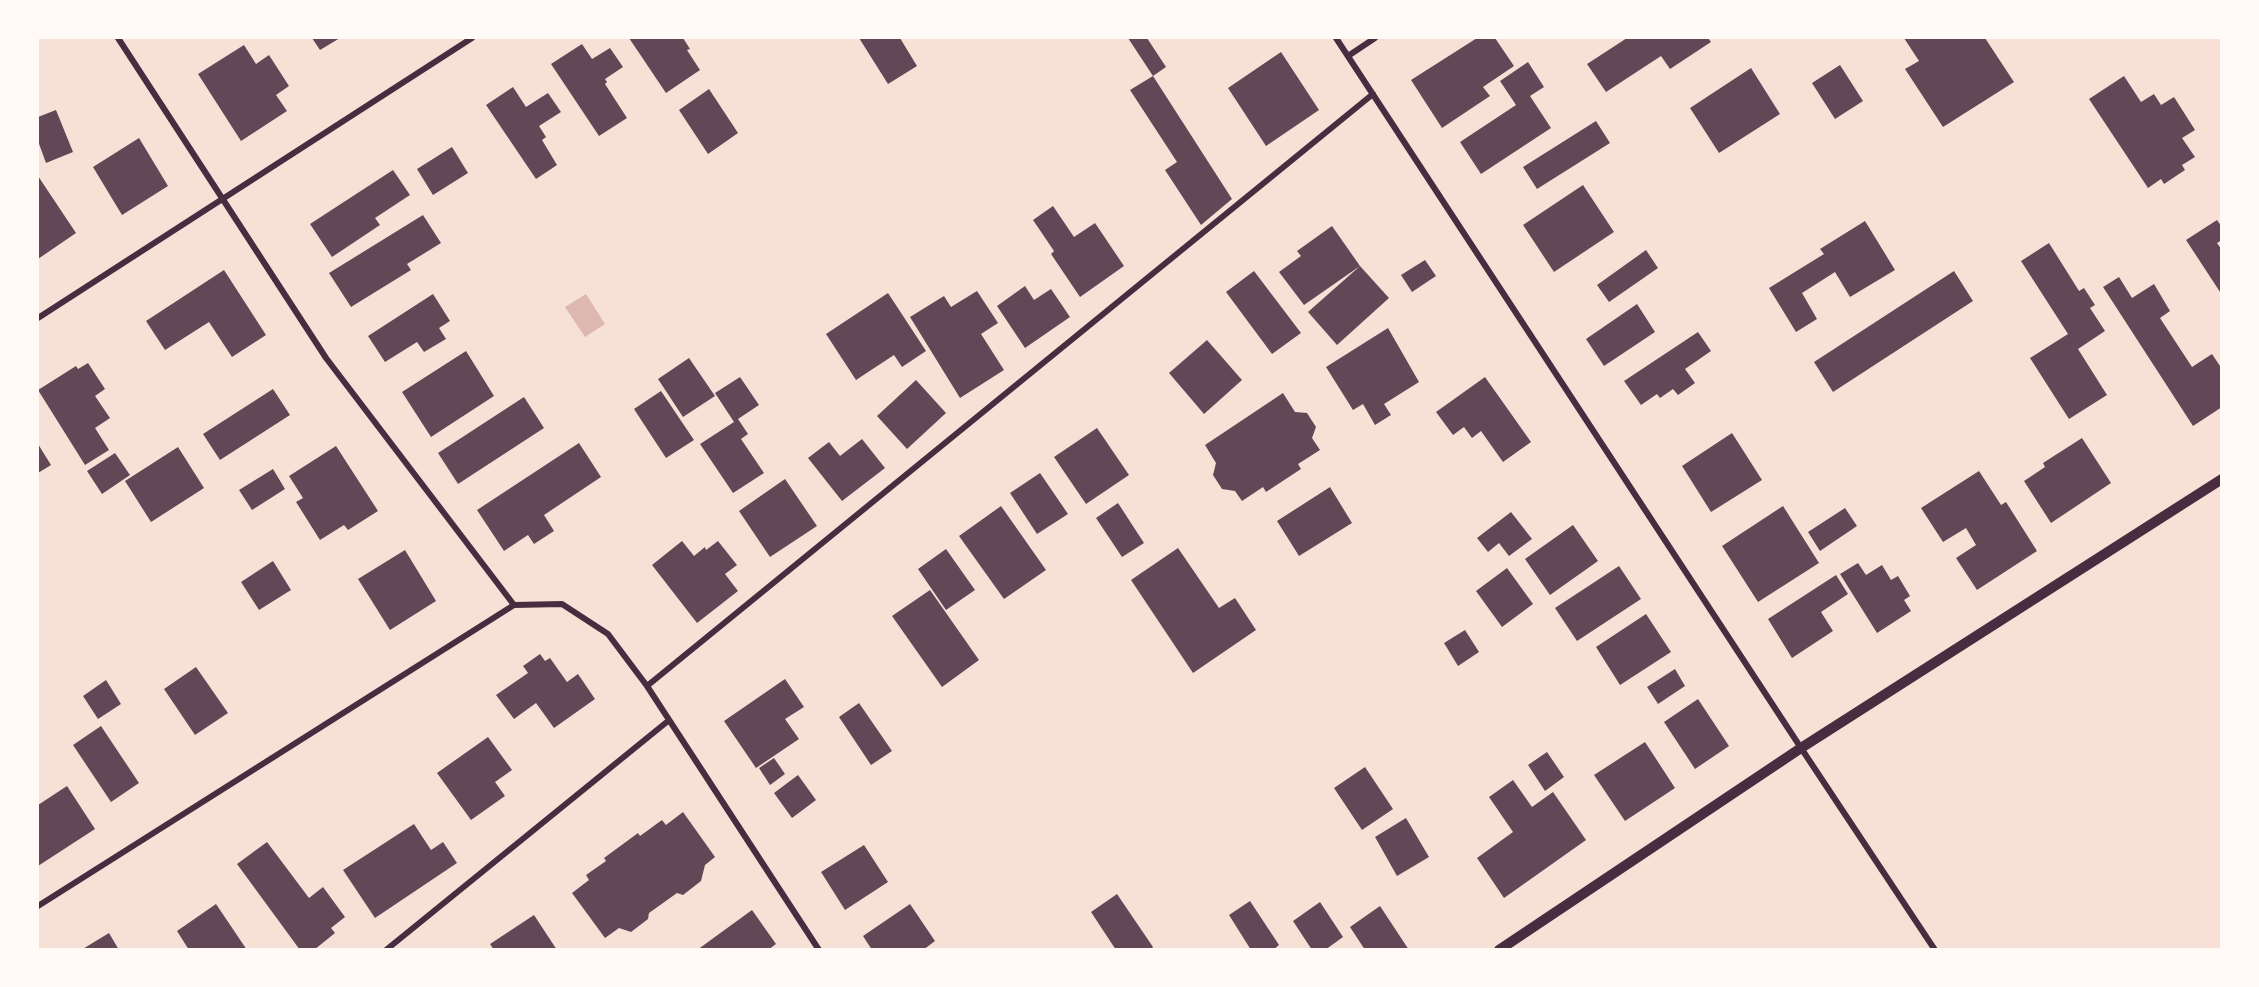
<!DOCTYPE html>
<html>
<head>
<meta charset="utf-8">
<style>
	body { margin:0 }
	#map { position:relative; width:2259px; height:987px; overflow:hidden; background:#f7e1d7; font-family:Ubuntu,sans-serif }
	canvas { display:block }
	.frame { position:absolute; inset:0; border:39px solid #fffaf5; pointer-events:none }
</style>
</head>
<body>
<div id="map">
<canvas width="2259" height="987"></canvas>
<div class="frame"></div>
</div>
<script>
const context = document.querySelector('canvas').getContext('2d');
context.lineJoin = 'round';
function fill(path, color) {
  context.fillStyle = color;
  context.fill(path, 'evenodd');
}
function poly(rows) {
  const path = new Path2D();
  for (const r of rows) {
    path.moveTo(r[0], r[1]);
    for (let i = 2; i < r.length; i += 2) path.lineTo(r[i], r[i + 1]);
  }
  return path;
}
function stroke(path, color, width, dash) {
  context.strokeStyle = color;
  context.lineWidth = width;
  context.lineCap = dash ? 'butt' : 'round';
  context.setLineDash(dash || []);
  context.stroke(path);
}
fill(poly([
	[586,294,605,324,585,337,565,307]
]), '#dcb8b0');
fill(poly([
	[312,38,340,38,320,50],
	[629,38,683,38,690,49,687,50,700,70,666,93],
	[859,38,900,38,917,66,888,84],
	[1128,38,1147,38,1166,67,1153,76],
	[1477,38,1495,38,1514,66,1483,87,1490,96,1442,128,1411,80],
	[1627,38,1708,38,1711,42,1670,69,1661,56,1606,92,1587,64],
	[1904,38,1985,38,2014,82,1943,127,1905,69,1919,61],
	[582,44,592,59,610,48,623,67,605,79,607,82,605,84,627,118,599,136,551,64],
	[244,45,256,64,269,55,289,86,276,95,287,111,241,141,198,74],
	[1281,52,1319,110,1266,146,1228,88],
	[1528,62,1544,87,1530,96,1551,128,1481,174,1460,142,1516,105,1500,81],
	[1840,65,1863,101,1835,119,1812,83],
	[1751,68,1780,114,1719,153,1690,108],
	[1153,76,1232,199,1201,225,1165,170,1177,162,1130,90],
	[2124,76,2141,102,2154,94,2161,105,2174,97,2195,130,2182,138,2195,157,2182,165,2185,170,2164,184,2161,179,2148,188,2089,99],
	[513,87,526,107,548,93,561,112,539,126,546,137,542,140,557,165,536,179,486,105],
	[709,89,738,133,708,154,679,110],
	[56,110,73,152,46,163,38,141,38,117],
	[1596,121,1610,143,1537,189,1523,167],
	[139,138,168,186,122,215,93,167],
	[452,147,468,173,433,195,417,169],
	[393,170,410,195,375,218,380,225,332,257,310,224],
	[38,176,76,233,38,259],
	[1583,185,1614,232,1554,272,1523,225],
	[1053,206,1074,237,1095,223,1124,266,1080,297,1051,254,1054,251,1033,220],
	[423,215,441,243,407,264,411,270,351,307,329,273],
	[2217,220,2222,227,2222,240,2217,243,2222,250,2222,295,2186,240],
	[1865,221,1895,270,1850,297,1835,272,1802,293,1817,319,1796,332,1769,288,1824,254,1820,249],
	[1332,226,1360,266,1389,298,1337,345,1308,312,1360,266,1304,305,1279,272,1301,256,1297,251],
	[2049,243,2079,291,2084,288,2095,305,2090,308,2105,331,2078,349,2107,395,2069,419,2030,358,2068,334,2021,261],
	[1646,250,1658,268,1609,302,1597,285],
	[1425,260,1436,276,1412,292,1401,275],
	[224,270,266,335,232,357,209,322,165,350,146,321],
	[1254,271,1301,333,1272,354,1226,292],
	[1954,271,1973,301,1833,392,1814,362],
	[2119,277,2132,298,2154,284,2170,311,2160,318,2192,367,2212,354,2222,369,2222,407,2193,426,2103,287],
	[1025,286,1034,300,1051,289,1070,317,1025,348,997,306],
	[977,291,998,323,981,334,1004,370,960,398,910,317,944,296,951,307],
	[888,293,926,351,902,367,894,355,856,380,826,334],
	[433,294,450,321,439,328,446,339,424,352,417,342,385,362,368,336],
	[1637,304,1655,332,1604,366,1586,339],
	[1388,328,1419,382,1384,404,1391,415,1375,425,1363,404,1353,410,1326,367],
	[1698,332,1711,351,1685,369,1695,383,1678,395,1673,389,1660,398,1657,394,1641,405,1624,381],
	[1207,340,1242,380,1204,414,1169,373],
	[466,351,494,396,431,437,402,392],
	[689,358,715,396,683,417,658,379],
	[88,363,105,389,95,396,110,418,95,428,109,450,85,465,38,390,76,366,78,369],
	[740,377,759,405,738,419,748,434,741,439,764,473,733,493,700,444,734,422,715,393],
	[1485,377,1531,442,1503,462,1481,431,1472,438,1464,427,1453,435,1436,412],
	[916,380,946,413,907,449,877,416],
	[273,389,290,415,220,460,203,434],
	[661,391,694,440,666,458,634,409],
	[1283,393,1295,412,1307,413,1316,427,1312,438,1320,450,1298,464,1301,469,1266,492,1263,487,1242,501,1235,491,1222,489,1213,475,1216,463,1205,445],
	[524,397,544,428,458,484,438,453],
	[1097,428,1129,475,1086,504,1054,457],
	[1732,433,1762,480,1711,512,1682,466],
	[2082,438,2111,483,2051,523,2024,481,2045,467,2043,463],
	[862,439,885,468,842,501,808,458,829,442,840,456],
	[579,443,601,477,544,515,554,531,534,544,528,535,504,551,477,510],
	[38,444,51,465,38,473],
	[336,446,378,511,348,530,344,525,320,540,296,502,303,498,289,476],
	[178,447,204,488,151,522,125,481],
	[115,453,130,475,102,494,87,471],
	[273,469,285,489,252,510,239,490],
	[1979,471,2001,505,2006,502,2037,551,1977,590,1956,558,1976,545,1966,528,1943,542,1921,508],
	[1040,473,1068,514,1037,534,1010,493],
	[785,479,817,526,770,557,739,511],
	[1330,487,1352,523,1299,556,1277,521],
	[1118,503,1144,543,1122,557,1096,518],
	[1001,506,1046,570,1004,599,959,536],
	[1783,506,1819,563,1758,602,1722,546],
	[1845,508,1857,526,1820,551,1808,532],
	[1511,512,1532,539,1509,556,1499,543,1488,552,1477,538],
	[1573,525,1598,561,1550,595,1525,559],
	[682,541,694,556,705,547,706,550,718,541,737,565,725,574,738,591,697,623,652,565],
	[1178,548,1219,608,1235,598,1256,630,1193,673,1131,580],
	[946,549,975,590,946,610,918,569],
	[405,550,436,601,390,630,358,579],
	[273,561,291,590,259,610,241,582],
	[1858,563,1866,575,1882,565,1891,580,1898,576,1910,596,1904,600,1911,611,1877,633,1840,574],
	[1619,566,1641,599,1577,641,1555,608],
	[1507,568,1533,604,1502,627,1476,591],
	[1836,575,1848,594,1821,612,1833,631,1792,658,1768,619],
	[930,590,979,660,942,687,892,616],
	[1646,614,1671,652,1620,685,1596,647],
	[1465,630,1479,652,1458,666,1444,643],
	[540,654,545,661,550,658,567,682,578,674,595,699,554,728,536,703,514,719,496,695,528,673,523,666],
	[196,667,228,713,195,735,164,689],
	[1675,669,1685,686,1658,704,1647,687],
	[785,679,804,707,785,719,799,739,756,768,724,721],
	[106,680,121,704,98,719,83,696],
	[1698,699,1729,746,1695,769,1664,722],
	[859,703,892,751,871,765,839,717],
	[101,726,139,783,111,802,73,745],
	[488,737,512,770,495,782,505,796,471,820,437,773],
	[1645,742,1675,788,1625,821,1594,775],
	[1547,752,1564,777,1545,791,1528,765],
	[774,758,785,774,770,785,759,768],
	[1365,767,1393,809,1362,830,1334,788],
	[798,775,816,800,792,818,774,793],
	[1513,780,1532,807,1553,792,1586,840,1504,898,1477,858,1513,832,1489,797],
	[67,786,95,829,38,866,38,805],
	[683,812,715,857,705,865,701,881,683,895,677,893,649,913,648,919,631,932,619,928,605,938,572,893,589,880,586,875,606,861,604,858,638,833,640,836,662,820,666,825],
	[1406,818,1429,857,1397,876,1375,837],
	[414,824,431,850,443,842,457,863,375,918,343,870],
	[267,842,309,898,323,887,345,917,331,928,335,933,314,950,300,950,237,864],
	[864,845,888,882,845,910,821,872],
	[1117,894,1153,947,1150,950,1116,950,1091,912],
	[1250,901,1279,945,1273,950,1251,950,1229,915],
	[1320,902,1343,937,1325,950,1312,950,1293,921],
	[216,904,247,950,189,950,177,931],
	[910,904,935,941,923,950,872,950,863,936],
	[1380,906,1409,950,1365,950,1350,927],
	[752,910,776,944,768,950,697,950],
	[534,915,557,950,494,950,490,944],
	[109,933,119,950,81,950]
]), '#644757');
stroke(poly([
	[118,38,326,358,514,605,562,604,608,634,647,686,819,950],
	[1336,38,1801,748,1935,950],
	[1348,56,1375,38],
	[38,318,472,38],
	[647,686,1373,94],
	[38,906,514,605],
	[386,950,668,721]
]), '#4a2c40', 6);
stroke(poly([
	[1499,950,1801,748,2222,479]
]), '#4a2c40', 10);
</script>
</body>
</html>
